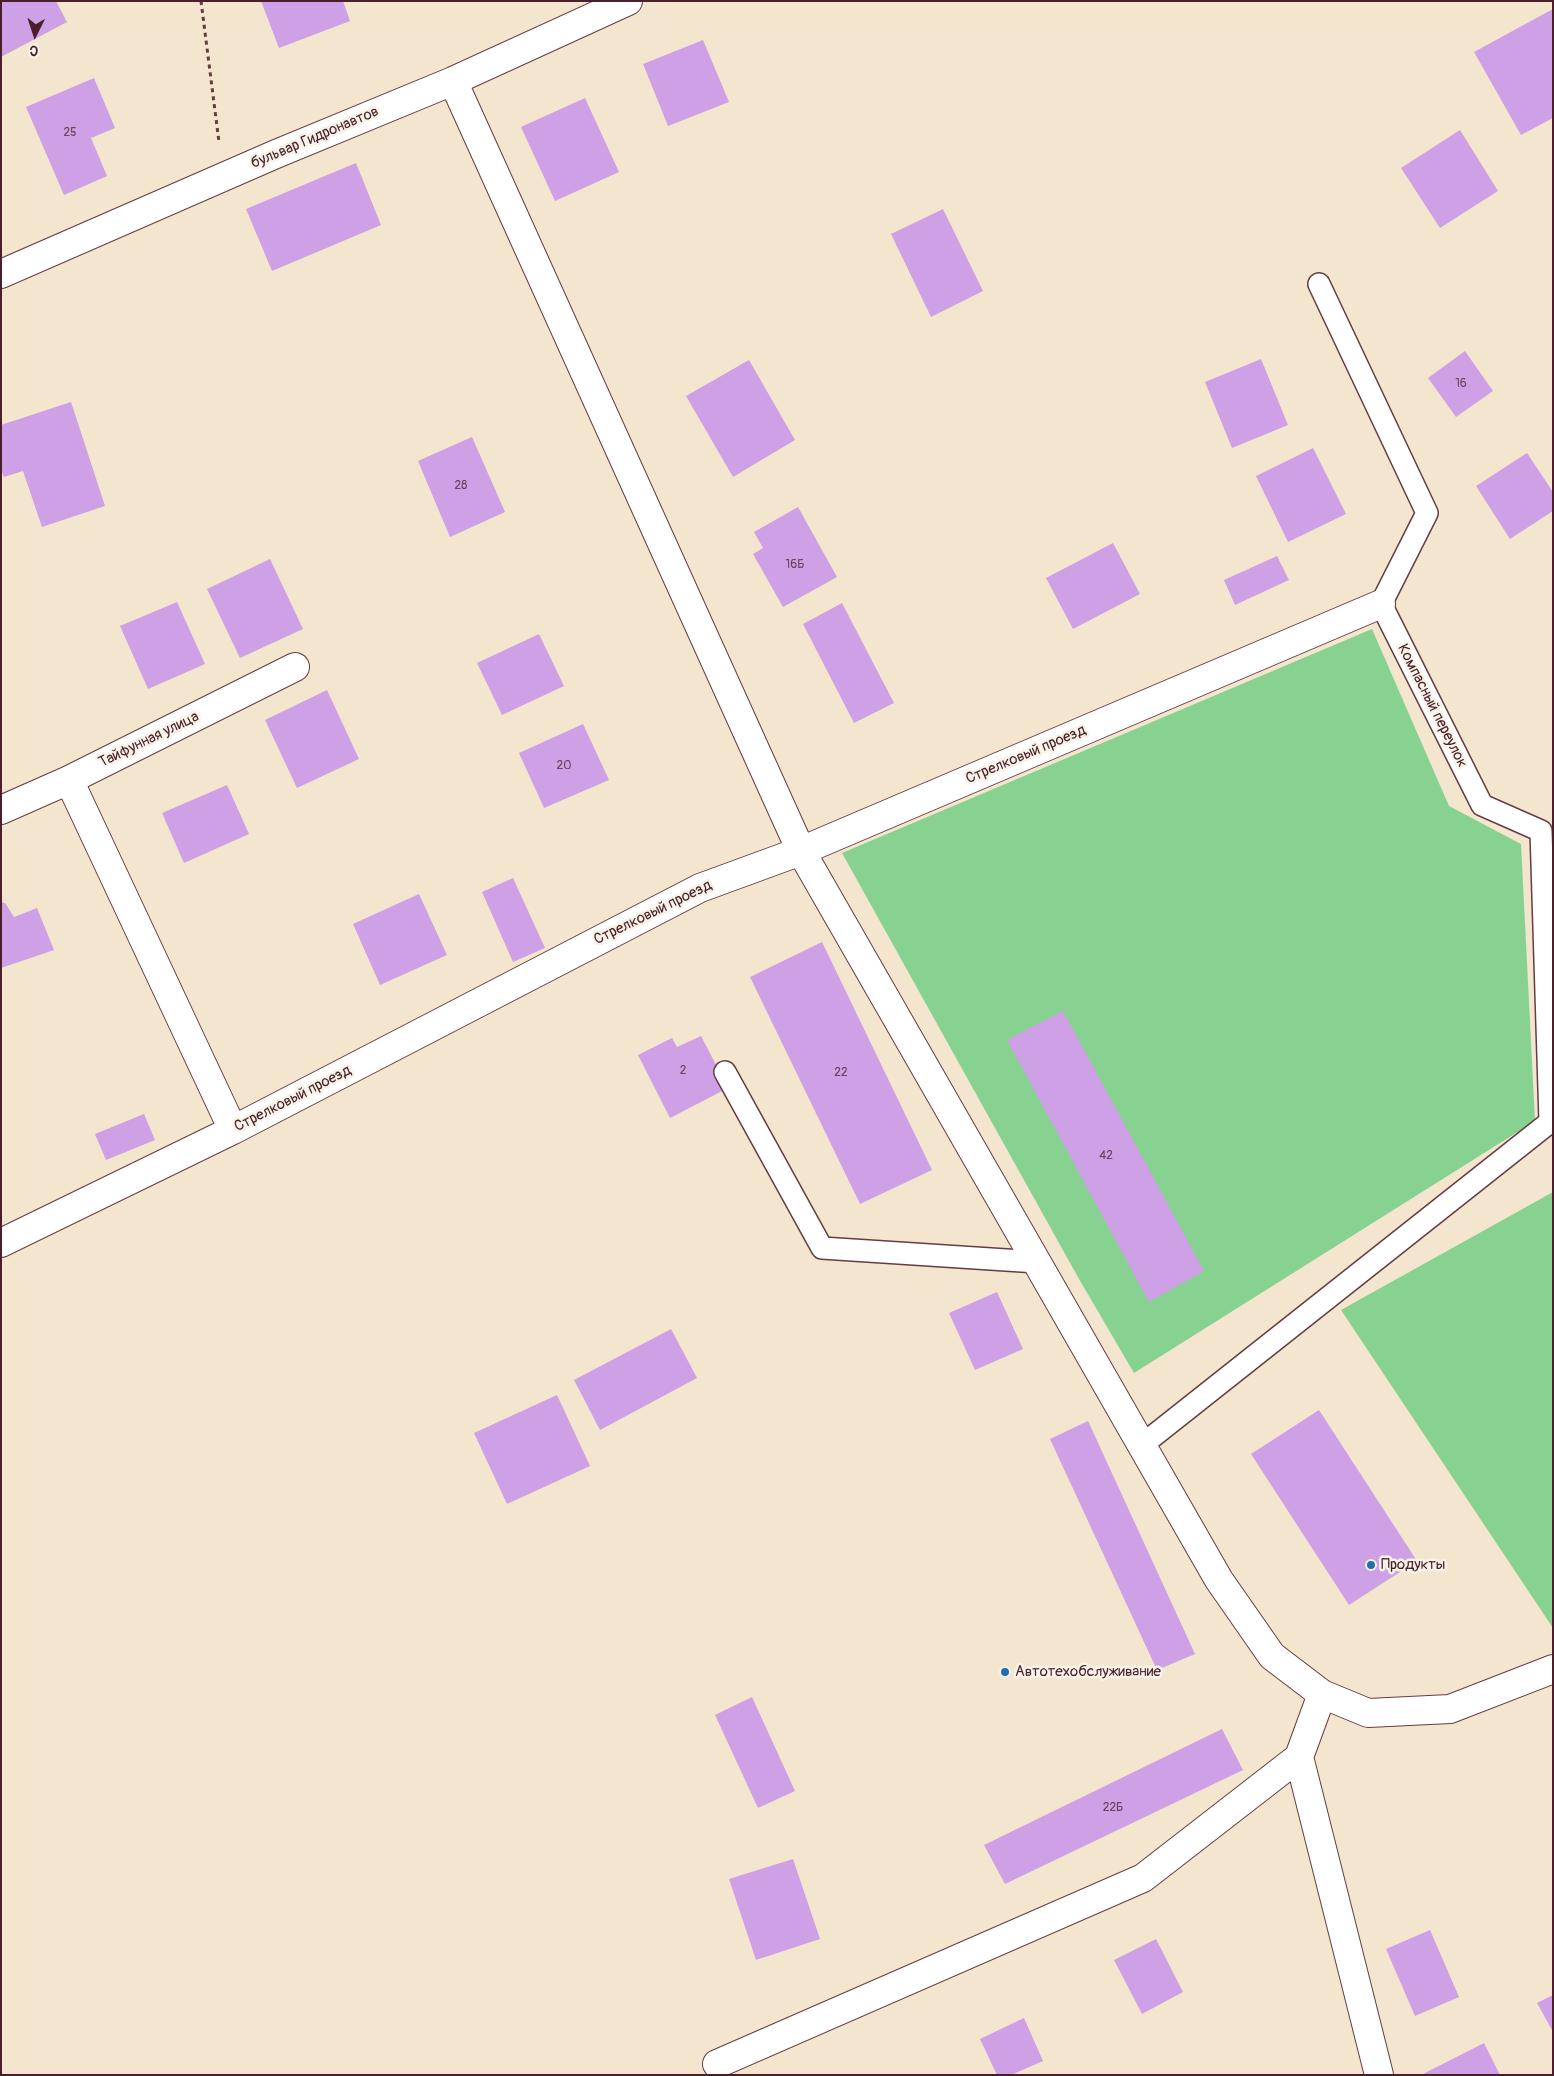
<!DOCTYPE html>
<html>
<head>
<meta charset="utf-8">
<style>
	body { margin:0 }
	#map { position:relative; width:1554px; height:2076px; overflow:hidden; background:#f4e5ce; font-family:Pangolin,sans-serif }
	canvas { display:block }
	.frame { position:absolute; inset:0; border:2px solid #4a1f2b; pointer-events:none }
	.north { position:absolute; left:10px; top:10px; width:50px; height:50px; -webkit-text-stroke:4px #f7f3e8; paint-order:stroke; rotate:184deg; font-size:14px; font-weight:700; line-height:20px; text-align:center; color:#4a1f2b }
	.north::after { content:''; display:block; margin:auto; width:18px; height:22px; background:#4a1f2b; clip-path:polygon(50% 0,100% 100%,50% 72%,0 100%) }
</style>
</head>
<body>
<div id="map">
<canvas width="1554" height="2076"></canvas>
<div class="frame"></div>
<div class="north">С</div>
</div>
<script>
const context = document.querySelector('canvas').getContext('2d');
context.lineJoin = 'round';
function fill(path, color) {
  context.fillStyle = color;
  context.fill(path, 'evenodd');
}
function poly(rows) {
  const path = new Path2D();
  for (const r of rows) {
    path.moveTo(r[0], r[1]);
    for (let i = 2; i < r.length; i += 2) path.lineTo(r[i], r[i + 1]);
  }
  return path;
}
function stroke(path, color, width, dash) {
  context.strokeStyle = color;
  context.lineWidth = width;
  context.lineCap = dash ? 'butt' : 'round';
  context.setLineDash(dash || []);
  context.stroke(path);
}
function write(font, color, halo, rows, align = 'center') {
  context.font = font + ' Pangolin,sans-serif';
  context.lineWidth = 5;
  context.setLineDash([]);
  context.textBaseline = 'middle';
  context.strokeStyle = halo;
  context.fillStyle = color;
  for (const [text, x, y, turn = 0] of rows) {
    context.save();
    context.translate(x, y);
    context.rotate((+turn || 0) * Math.PI / 180);
    context.textAlign = isNaN(turn) ? turn : align;
    if (halo) context.strokeText(text, 0, 0);
    context.fillText(text, 0, 0);
    context.restore();
  }
}
fill(poly([
	[1372,629,1449,806,1521,844,1535,1121,1134,1373,1079,1279,842,853],
	[1553,1192,1553,1628,1341,1310]
]), '#87d290');
fill(poly([
	[1,1,56,1,67,22,1,57],
	[261,1,343,1,350,21,279,48],
	[1553,9,1553,118,1521,135,1474,52],
	[703,40,729,102,668,126,643,64],
	[94,78,115,128,91,138,107,176,64,195,26,107],
	[585,98,619,172,555,201,521,127],
	[1460,130,1498,191,1440,228,1401,168],
	[356,163,381,225,272,271,246,209],
	[943,209,983,291,931,317,891,234],
	[1465,351,1493,391,1456,417,1428,378],
	[1261,359,1288,425,1232,448,1205,382],
	[749,360,795,440,733,477,686,396],
	[71,402,105,506,42,527,23,471,4,477,1,470,1,425],
	[472,437,505,512,450,537,418,461],
	[1313,448,1346,514,1288,542,1256,476],
	[1527,453,1553,492,1553,511,1510,539,1476,486],
	[798,507,837,577,783,607,753,554,763,548,754,532],
	[1113,543,1140,594,1073,629,1046,578],
	[1277,556,1289,580,1235,605,1224,580],
	[270,559,303,629,240,658,207,589],
	[177,602,205,664,148,689,120,626],
	[842,603,894,703,854,723,803,624],
	[539,634,564,686,502,715,477,663],
	[327,690,359,759,297,788,265,720],
	[583,724,609,780,544,808,519,753],
	[227,785,249,834,184,863,162,813],
	[513,878,545,948,513,962,482,892],
	[419,894,447,955,380,985,353,924],
	[1,902,5,903,14,917,37,908,54,950,1,968],
	[822,942,932,1170,860,1204,750,977],
	[1063,1011,1204,1271,1149,1302,1007,1040],
	[701,1036,728,1088,670,1118,638,1055,672,1038,677,1047],
	[144,1114,155,1140,106,1160,95,1134],
	[997,1292,1023,1349,975,1370,949,1313],
	[671,1329,697,1378,600,1430,574,1380],
	[557,1395,590,1466,507,1504,474,1433],
	[1319,1410,1417,1561,1349,1605,1251,1454],
	[1088,1421,1195,1654,1157,1670,1050,1439],
	[752,1697,795,1791,758,1808,715,1715],
	[1222,1729,1243,1770,1005,1884,984,1845],
	[793,1859,820,1939,756,1960,729,1879],
	[1430,1930,1459,1997,1415,2016,1386,1949],
	[1156,1939,1183,1992,1142,2014,1114,1960],
	[1553,1995,1553,2032,1537,2003],
	[1024,2018,1043,2061,1011,2075,997,2075,980,2039],
	[1484,2043,1500,2075,1421,2075]
]), '#cea0e5');
const lane = poly([
	[1319,284,1427,513,1381,604,1482,805,1541,831,1550,1122,1553,1122],
	[725,1072,822,1248,1037,1262],
	[1142,1445,1550,1122]
]);
const street = poly([
	[453,81,801,851,1219,1580,1272,1656,1322,1694,1368,1713,1450,1709,1553,1669],
	[1,274,276,154,453,81,628,1],
	[69,780,233,1130],
	[1,810,69,780,295,667],
	[1,1243,233,1130,700,888,801,851,1381,604],
	[1322,1694,1299,1757,1379,2075],
	[717,2064,1143,1878,1299,1757]
]);
stroke(lane, '#643d43', 24);
stroke(street, '#643d43', 30);
stroke(poly([
	[201,1,219,142]
]), '#643d43', 3, [4, 4]);
stroke(lane, '#fff', 21);
stroke(street, '#fff', 28);
for (const [x, y, r, color] of [
	[1371,1565,5,"#1f6fb2"],
	[1005,1672,5,"#1f6fb2"]
]) {
  const dot = new Path2D();
  dot.arc(x, y, r, 0, 2 * Math.PI);
  context.fillStyle = color;
  context.fill(dot);
  stroke(dot, '#f7f3e8', 2);
}
write('12px', '#6b3f5a', null, [
	["25",70,133],
	["16",1461,384],
	["28",461,486],
	["16Б",795,565],
	["20",564,766],
	["2",683,1071],
	["22",841,1073],
	["42",1106,1156],
	["22Б",1113,1808]
]);
write('15px', '#4a1f2b', '#f7f3e8', [
	["бульвар Гидронавтов",315,138,-23],
	["Компасный переулок",1432,706,63],
	["Тайфунная улица",149,740,-26],
	["Стрелковый проезд",1026,755,-23],
	["Стрелковый проезд",653,913,-26],
	["Стрелковый проезд",293,1099,-27]
]);
write('15px', '#4a1f2b', '#f7f3e8', [
	["Продукты",1381,1565],
	["Автотехобслуживание",1015,1672]
], 'left');
</script>
</body>
</html>
